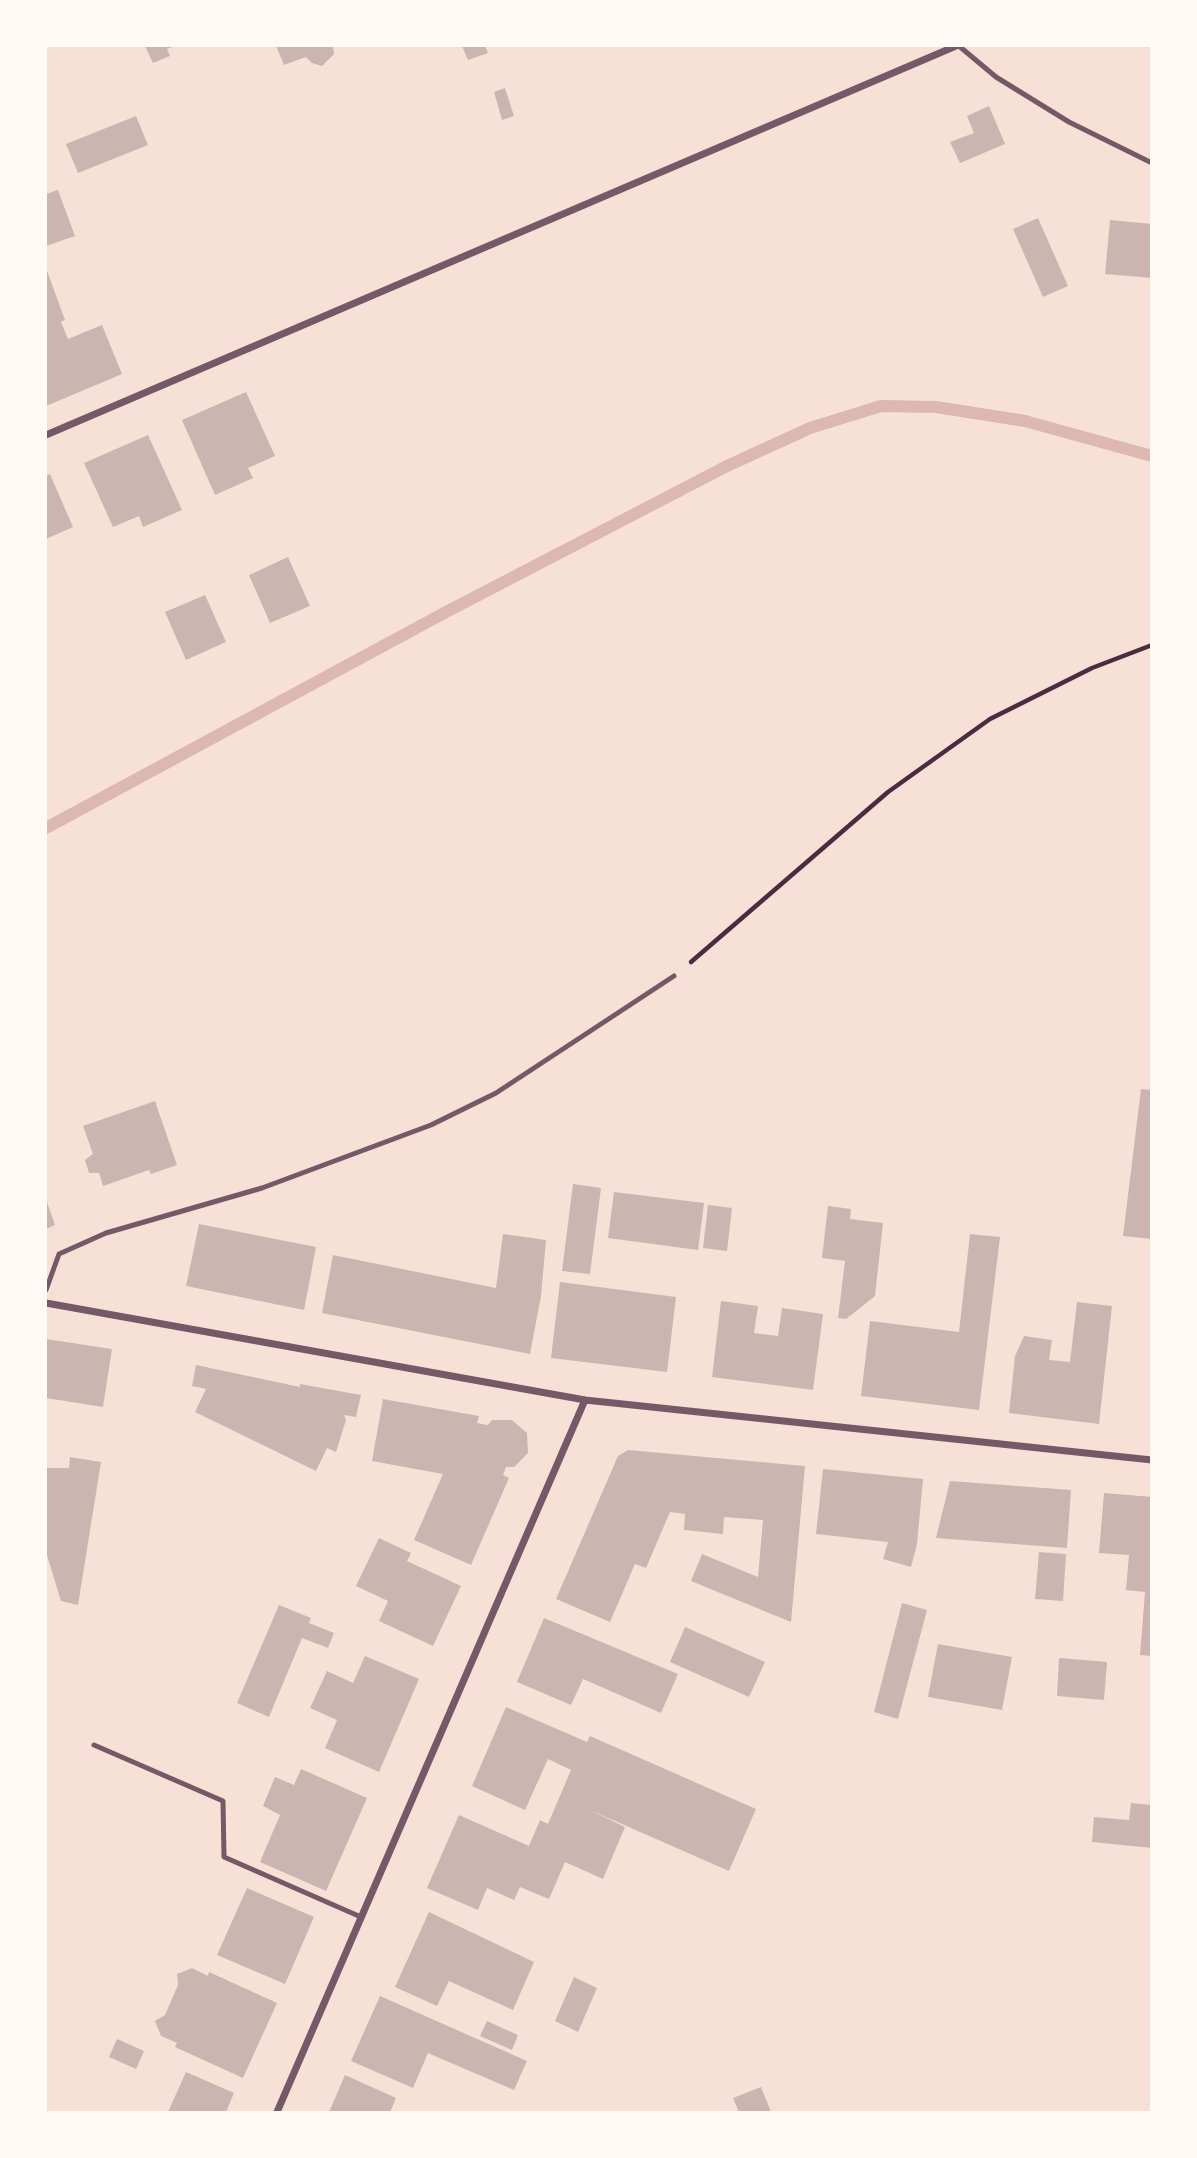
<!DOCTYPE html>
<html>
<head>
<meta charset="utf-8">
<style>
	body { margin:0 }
	#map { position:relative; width:1197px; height:2158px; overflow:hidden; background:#f7e1d7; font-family:"Space Grotesk",sans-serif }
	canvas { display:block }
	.frame { position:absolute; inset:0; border:47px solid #fffaf5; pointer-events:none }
</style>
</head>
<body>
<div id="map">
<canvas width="1197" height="2158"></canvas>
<div class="frame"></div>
</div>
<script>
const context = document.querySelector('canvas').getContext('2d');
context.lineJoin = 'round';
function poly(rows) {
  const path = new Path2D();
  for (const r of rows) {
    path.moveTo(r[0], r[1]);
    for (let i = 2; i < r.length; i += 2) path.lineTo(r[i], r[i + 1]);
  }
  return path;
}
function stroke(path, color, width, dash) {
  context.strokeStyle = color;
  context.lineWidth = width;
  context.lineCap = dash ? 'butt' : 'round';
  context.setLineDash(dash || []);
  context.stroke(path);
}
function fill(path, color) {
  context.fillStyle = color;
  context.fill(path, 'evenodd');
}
stroke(poly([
	[46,828,446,612,727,466,810,428,881,406,936,407,1025,421,1152,456]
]), '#dcb8b0', 12);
fill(poly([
	[145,46,175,46,167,49,170,56,153,63],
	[276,46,333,46,334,54,322,66,312,63,306,57,284,65],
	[462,46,485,46,488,53,468,60],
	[505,88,514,116,502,120,494,92],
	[989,106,1005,144,960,163,950,142,974,133,967,116],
	[136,116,148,145,78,173,66,144],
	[58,190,75,236,46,246,46,194],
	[1038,218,1068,286,1043,297,1013,229],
	[1110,220,1152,224,1152,278,1105,274],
	[46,268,65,320,61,322,68,339,102,325,122,374,46,406],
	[246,392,275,456,248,468,253,478,215,495,182,420],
	[148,435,182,510,143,527,139,516,113,527,84,463],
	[50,474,73,527,46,539,46,476],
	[288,557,310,606,270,623,249,575],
	[205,595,226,642,186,660,165,612],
	[1141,1089,1152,1090,1152,1239,1123,1236],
	[155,1101,177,1165,151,1174,149,1170,103,1186,99,1173,89,1173,85,1160,93,1154,83,1126],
	[573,1184,601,1188,590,1274,562,1271],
	[614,1192,704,1203,698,1250,608,1238],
	[46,1199,55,1225,46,1229],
	[708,1205,732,1208,727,1251,703,1248],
	[828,1206,851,1209,850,1219,883,1223,875,1296,846,1319,838,1318,845,1261,822,1258],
	[199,1224,316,1247,304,1310,186,1286],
	[503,1234,546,1240,541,1296,530,1354,322,1313,333,1255,496,1288],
	[970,1234,1000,1237,979,1410,861,1396,870,1321,959,1332],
	[560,1282,676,1297,667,1372,551,1358],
	[721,1301,758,1306,754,1333,778,1336,782,1308,823,1314,813,1390,712,1377],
	[1077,1302,1112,1306,1099,1424,1009,1413,1015,1356,1024,1336,1052,1340,1049,1360,1070,1362],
	[46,1339,112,1349,103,1407,46,1398],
	[196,1365,300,1387,300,1384,361,1395,356,1417,344,1415,346,1420,336,1452,327,1448,316,1471,195,1412,206,1389,192,1386],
	[383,1399,479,1416,477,1423,488,1425,492,1420,512,1420,527,1433,528,1453,514,1467,506,1467,503,1475,509,1478,471,1565,414,1540,443,1474,372,1461],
	[628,1450,805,1466,791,1622,691,1581,702,1554,758,1577,763,1520,724,1517,723,1534,684,1530,685,1514,670,1512,646,1568,635,1564,610,1622,556,1599,618,1456],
	[70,1457,101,1462,78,1605,61,1601,46,1552,46,1468,69,1468],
	[823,1469,923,1479,917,1544,911,1567,883,1559,888,1542,816,1534],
	[950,1481,1071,1490,1067,1548,936,1538],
	[1104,1493,1152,1497,1152,1656,1140,1655,1145,1592,1126,1590,1129,1555,1099,1553],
	[379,1538,411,1553,407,1561,461,1586,433,1646,379,1621,388,1601,356,1586],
	[1039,1552,1066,1554,1063,1601,1035,1599],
	[902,1603,927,1610,898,1719,874,1712],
	[279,1605,311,1618,309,1623,334,1633,328,1648,302,1638,269,1717,237,1703],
	[544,1618,678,1674,661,1713,583,1679,571,1705,517,1682],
	[685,1627,765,1662,749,1697,670,1662],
	[938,1644,1012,1657,1002,1710,928,1697],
	[365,1656,419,1679,379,1772,325,1748,337,1720,310,1708,327,1671,353,1683],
	[1059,1658,1107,1662,1104,1700,1057,1696],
	[506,1707,587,1742,590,1736,756,1809,729,1871,590,1810,625,1827,603,1879,565,1862,549,1899,520,1887,514,1900,487,1888,478,1910,427,1888,459,1815,529,1846,540,1820,548,1824,571,1770,548,1759,525,1810,472,1786],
	[301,1769,367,1798,326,1891,260,1862,280,1815,263,1806,275,1777,294,1785],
	[1131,1803,1152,1805,1152,1848,1092,1842,1094,1817,1129,1820],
	[247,1888,314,1917,285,1984,217,1955],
	[429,1912,534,1962,513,2010,449,1981,437,2006,395,1987],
	[192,1968,208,1976,209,1972,277,2003,243,2078,175,2047,177,2043,161,2036,155,2021,165,2015,178,1985,177,1974],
	[574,1977,597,1988,578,2032,555,2021],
	[380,1996,527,2061,514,2090,428,2053,413,2088,351,2061],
	[487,2021,518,2035,512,2050,480,2036],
	[117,2039,144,2051,136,2069,109,2057],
	[186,2072,234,2093,226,2112,168,2112],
	[345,2075,396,2098,390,2112,329,2112],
	[761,2087,771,2112,739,2112,733,2098]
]), '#ccb4b1');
stroke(poly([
	[691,962,888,792,990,719,1092,668,1152,645]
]), '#4a2c40', 4.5);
stroke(poly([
	[959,46,996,77,1069,122,1152,163],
	[46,1290,59,1254,106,1233,262,1188,431,1125,496,1093,674,976],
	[94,1745,223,1801,224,1857,361,1917]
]), '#755966', 5);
stroke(poly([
	[46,435,956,46],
	[46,1303,585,1400,1152,1460],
	[277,2112,585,1400]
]), '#755966', 7);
</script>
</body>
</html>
